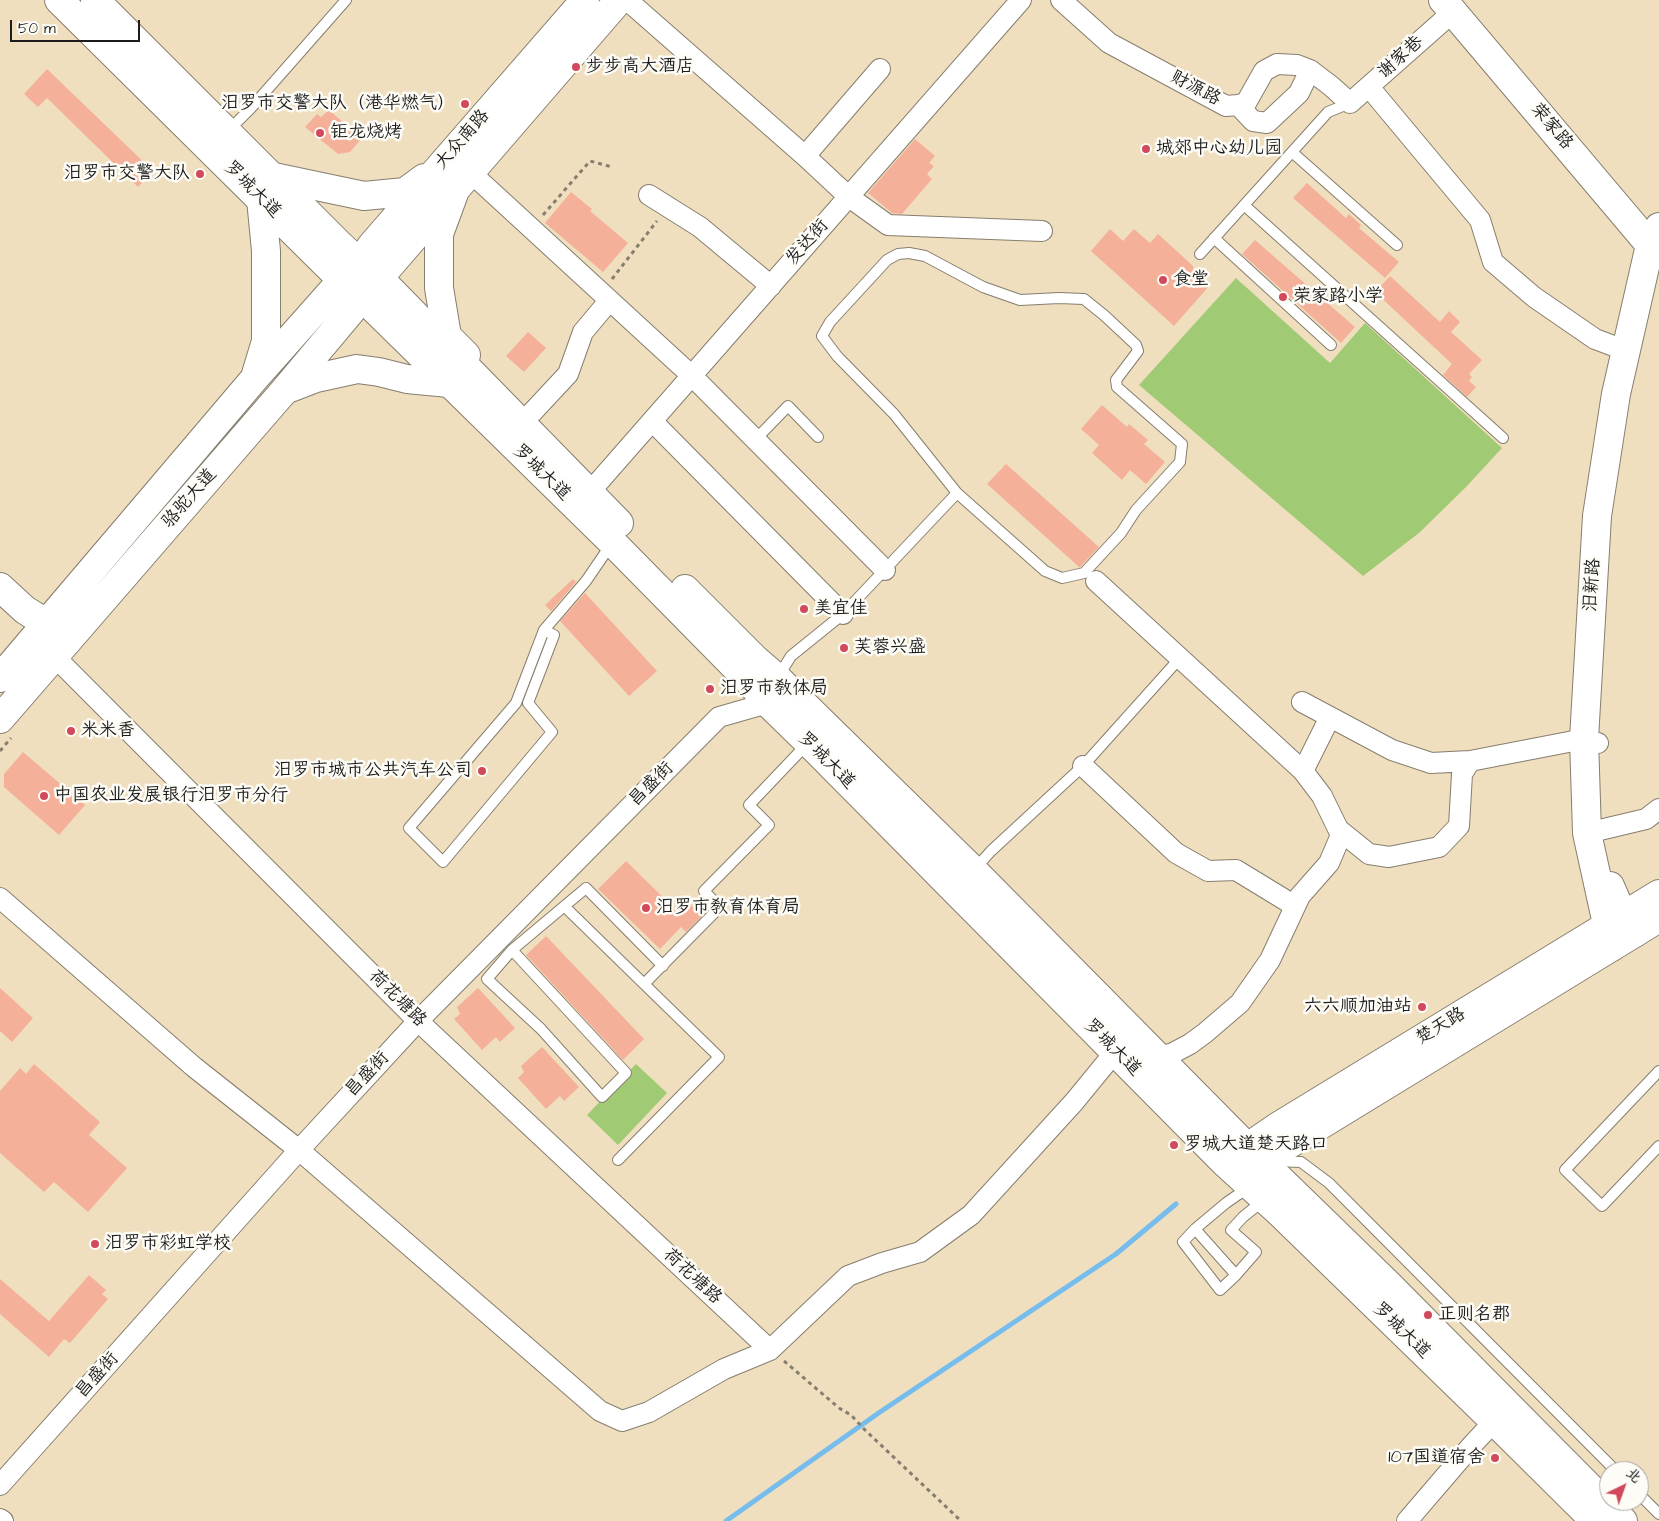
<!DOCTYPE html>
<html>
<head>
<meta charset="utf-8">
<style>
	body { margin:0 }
	#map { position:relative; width:1659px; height:1521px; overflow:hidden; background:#f0dfbf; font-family:"Architects Daughter","LXGW WenKai TC",sans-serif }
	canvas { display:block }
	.north { position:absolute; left:1599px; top:1461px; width:50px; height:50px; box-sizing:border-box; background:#fdfcf7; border:1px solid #a3a29f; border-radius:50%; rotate:42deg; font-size:14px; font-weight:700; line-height:20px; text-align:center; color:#1c1c1c }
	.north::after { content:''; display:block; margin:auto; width:18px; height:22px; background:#d1495b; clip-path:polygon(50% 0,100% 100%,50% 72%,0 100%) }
	.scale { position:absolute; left:10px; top:20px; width:130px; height:22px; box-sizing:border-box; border:2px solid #1c1c1c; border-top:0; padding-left:6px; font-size:15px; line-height:18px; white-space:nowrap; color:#1c1c1c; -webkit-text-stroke:4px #fdfcf7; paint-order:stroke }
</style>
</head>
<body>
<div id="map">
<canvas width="1659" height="1521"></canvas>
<div class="north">北</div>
<div class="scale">50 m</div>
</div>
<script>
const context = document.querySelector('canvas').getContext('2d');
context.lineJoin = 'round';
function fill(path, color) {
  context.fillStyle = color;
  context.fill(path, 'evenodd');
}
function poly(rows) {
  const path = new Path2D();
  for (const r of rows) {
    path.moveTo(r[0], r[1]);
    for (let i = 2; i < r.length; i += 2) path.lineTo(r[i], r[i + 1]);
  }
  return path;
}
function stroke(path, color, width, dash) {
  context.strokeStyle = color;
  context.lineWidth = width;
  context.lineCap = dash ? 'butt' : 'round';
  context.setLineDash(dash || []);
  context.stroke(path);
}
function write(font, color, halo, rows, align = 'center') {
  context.font = font + ' "Architects Daughter","LXGW WenKai TC",sans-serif';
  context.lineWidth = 5;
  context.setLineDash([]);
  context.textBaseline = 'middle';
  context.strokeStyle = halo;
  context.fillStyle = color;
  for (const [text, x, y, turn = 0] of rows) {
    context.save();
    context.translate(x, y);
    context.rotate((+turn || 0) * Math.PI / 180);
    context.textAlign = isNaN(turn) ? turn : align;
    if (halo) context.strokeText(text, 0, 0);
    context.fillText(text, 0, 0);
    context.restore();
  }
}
fill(poly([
	[1236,278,1330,363,1365,323,1502,448,1466,487,1419,533,1363,576,1139,385],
	[636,1064,667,1093,618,1145,587,1115]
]), '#a1ca75');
stroke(poly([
	[726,1521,880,1412,1116,1254,1176,1204]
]), '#76bded', 5);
fill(poly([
	[47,69,153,171,138,187,47,98,38,107,24,94],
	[329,110,345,124,351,127,362,138,350,152,338,154,305,127,317,114,321,117],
	[915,139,935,156,929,163,934,166,927,174,932,179,902,214,892,213,868,193],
	[1307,183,1346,218,1349,214,1361,225,1359,228,1399,262,1385,278,1293,198],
	[571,192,592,209,590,211,628,243,603,272,545,223],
	[1110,229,1123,241,1134,229,1150,243,1158,234,1192,265,1197,274,1210,285,1174,326,1091,251],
	[1255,240,1355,327,1341,343,1242,254],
	[1390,276,1440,322,1449,311,1460,322,1451,332,1482,360,1469,374,1472,377,1469,381,1476,387,1467,397,1443,375,1452,364,1375,292],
	[528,332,546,348,524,372,506,356],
	[1102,405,1127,427,1129,424,1148,440,1144,444,1165,462,1146,484,1130,470,1122,480,1092,453,1099,445,1081,429],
	[1006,464,1099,547,1080,567,1079,567,987,484],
	[573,579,576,582,551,611,545,605],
	[585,593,657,671,629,696,560,621],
	[23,752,85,805,59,835,4,787,4,774],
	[626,861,679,913,689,903,702,916,686,932,681,927,660,949,598,889],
	[546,936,644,1039,623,1060,526,955],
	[0,988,33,1018,12,1042,0,1031],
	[478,988,515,1028,500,1042,496,1037,482,1050,454,1019,460,1014,457,1007],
	[542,1047,579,1087,564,1101,560,1096,546,1109,518,1078,524,1072,521,1066],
	[34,1064,100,1122,89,1135,127,1168,88,1212,54,1182,44,1192,0,1153,0,1091,20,1068,26,1074],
	[89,1275,106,1290,102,1294,108,1299,70,1343,64,1339,49,1357,0,1314,0,1279,49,1321]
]), '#f4b098');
const lane = poly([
	[228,131,251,108,346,0],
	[1292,152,1397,245],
	[1244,205,1503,438],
	[1214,238,1331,345],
	[909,253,925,256,983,287,1020,300,1059,298,1084,299,1105,316,1136,345,1138,351,1116,380,1117,387,1182,444,1180,462,1136,510,1121,533,1084,573,1062,578,1045,571,957,493,894,414,837,356,822,336,830,322,887,260,898,254,909,253],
	[1200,254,1328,112,1350,103],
	[756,439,788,406,818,437],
	[544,630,554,635,528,703,552,732,443,862,409,828,516,703,544,630,586,581,612,543],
	[778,677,791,656,843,614,957,493],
	[974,870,991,851,1083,766,1180,658],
	[565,907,719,1057,618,1160],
	[512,950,626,1073,602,1097,541,1029,487,979,512,950,586,888,663,966],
	[644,984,720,907,704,891,769,825,749,805,808,743],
	[1659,1071,1565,1170,1602,1206,1659,1146],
	[1274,1161,1301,1162,1329,1183,1616,1471],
	[1249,1187,1226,1203,1195,1229,1236,1275,1256,1252,1231,1230,1243,1217,1264,1200],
	[1195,1229,1183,1242,1220,1290,1236,1275],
	[1639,1494,1659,1514]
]);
const street = poly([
	[627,0,805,156,849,197,888,225,1042,231],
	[1061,0,1109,43,1226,106,1238,105,1246,103,1264,71,1277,64,1297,65,1310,70,1331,86,1350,103,1453,12],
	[1369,87,1480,220,1493,262,1534,297,1595,339,1627,351],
	[1238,105,1253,121,1267,123,1299,93,1310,70],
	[805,156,880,69],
	[470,172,692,376,885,570],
	[649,195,700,227,771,286],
	[526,419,568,374,583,332,609,301],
	[652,421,843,614],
	[595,486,1021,0],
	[1096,581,1303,771,1322,796,1341,835,1329,863,1300,896,1270,960,1240,1003,1205,1033,1190,1044,1173,1053,1159,1057],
	[43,651,55,657,68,670,418,1021,770,1350],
	[1302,702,1392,750,1431,763,1470,761],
	[1083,766,1176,853,1208,871,1236,870,1295,906],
	[1303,771,1330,717],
	[1338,829,1369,854,1389,857,1439,847,1459,826,1462,774,1470,761,1584,739,1598,743],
	[1587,833,1646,819,1659,809],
	[0,898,194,1067,299,1150,600,1411,622,1421,649,1412,724,1369,770,1350,848,1276,882,1263,920,1252,971,1215,1074,1102,1115,1052],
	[0,1485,299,1150,418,1021,719,717,768,703],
	[0,1519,3,1521],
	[1407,1521,1473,1444,1503,1412]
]);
const secondary = poly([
	[1443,0,1650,245,1659,254],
	[269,176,364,196,405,192,424,178],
	[456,188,439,234,439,288,447,336,466,355],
	[379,278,619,0],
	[342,280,359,263,372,245,438,169,585,0],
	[0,587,25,610,46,623,52,646],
	[1610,886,1623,916,1635,933],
	[1612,947,1587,833,1584,739,1597,516,1616,394,1650,245,1659,227],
	[1229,1160,1277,1127,1659,894],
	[1242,1173,1659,918]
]);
const primary = poly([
	[256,374,266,341,266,251,261,199],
	[285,390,316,378,357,369,379,372,407,379,449,383],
	[0,678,255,378,342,280],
	[0,719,284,391,377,280]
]);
const highway = poly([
	[59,0,342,280,362,297,613,543,747,679,768,703,809,743,1225,1163,1281,1214,1494,1421,1595,1521],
	[95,0,338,243,359,263,379,278,619,523],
	[685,589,756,660,777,678,974,871,1247,1147,1389,1285,1623,1521]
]);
stroke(lane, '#867e6e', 12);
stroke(street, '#867e6e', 22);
stroke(secondary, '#867e6e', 30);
stroke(primary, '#867e6e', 30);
stroke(highway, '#867e6e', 30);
stroke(poly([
	[543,215,590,161,612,167],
	[612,279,657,221],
	[0,751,11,738],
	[784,1361,839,1408,851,1415,864,1429,961,1521]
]), '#867e6e', 3, [4, 4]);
stroke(lane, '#fff', 10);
stroke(street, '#fff', 20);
stroke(secondary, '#fff', 28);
stroke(primary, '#fff', 28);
stroke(highway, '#fff', 28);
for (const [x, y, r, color] of [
	[576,67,5,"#d1495b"],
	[465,104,5,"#d1495b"],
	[320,133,5,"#d1495b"],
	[1146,149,5,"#d1495b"],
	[200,174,5,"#d1495b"],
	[1163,280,5,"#d1495b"],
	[1283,297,5,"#d1495b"],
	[804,609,5,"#d1495b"],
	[844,648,5,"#d1495b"],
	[710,689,5,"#d1495b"],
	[71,731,5,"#d1495b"],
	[482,771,5,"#d1495b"],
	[44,796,5,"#d1495b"],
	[646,908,5,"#d1495b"],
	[1422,1007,5,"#d1495b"],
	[1174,1145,5,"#d1495b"],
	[95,1244,5,"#d1495b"],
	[1428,1315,5,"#d1495b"],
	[1495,1458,5,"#d1495b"]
]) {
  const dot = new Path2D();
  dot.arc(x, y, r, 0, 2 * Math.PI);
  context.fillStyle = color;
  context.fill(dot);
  stroke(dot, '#fdfcf7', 2);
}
write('18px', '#1c1c1c', '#fdfcf7', [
	["谢家巷",1401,58,-42],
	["财源路",1195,89,28],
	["荣家路",1551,127,50],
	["大众南路",463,140,-49],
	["罗城大道",252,190,45],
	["发达街",808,243,-49],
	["罗城大道",541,473,44],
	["骆驼大道",190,499,-49],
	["汨新路",1593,585,-86],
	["罗城大道",826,761,45],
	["昌盛街",652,785,-45],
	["荷花塘路",397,999,45],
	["楚天路",1441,1027,-31],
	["罗城大道",1112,1048,45],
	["昌盛街",368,1075,-47],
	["荷花塘路",692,1277,43],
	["罗城大道",1401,1331,44],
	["昌盛街",98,1376,-48]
]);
write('18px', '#1c1c1c', '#fdfcf7', [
	["步步高大酒店",586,67],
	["汨罗市交警大队（港华燃气）",455,104,"right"],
	["钜龙烧烤",330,133],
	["城郊中心幼儿园",1156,149],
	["汨罗市交警大队",190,174,"right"],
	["食堂",1173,280],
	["荣家路小学",1293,297],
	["美宜佳",814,609],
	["芙蓉兴盛",854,648],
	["汨罗市教体局",720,689],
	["米米香",81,731],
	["汨罗市城市公共汽车公司",472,771,"right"],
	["中国农业发展银行汨罗市分行",54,796],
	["汨罗市教育体育局",656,908],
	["六六顺加油站",1412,1007,"right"],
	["罗城大道楚天路口",1184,1145],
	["汨罗市彩虹学校",105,1244],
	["正则名郡",1438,1315],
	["107国道宿舍",1485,1458,"right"]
], 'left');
</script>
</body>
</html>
